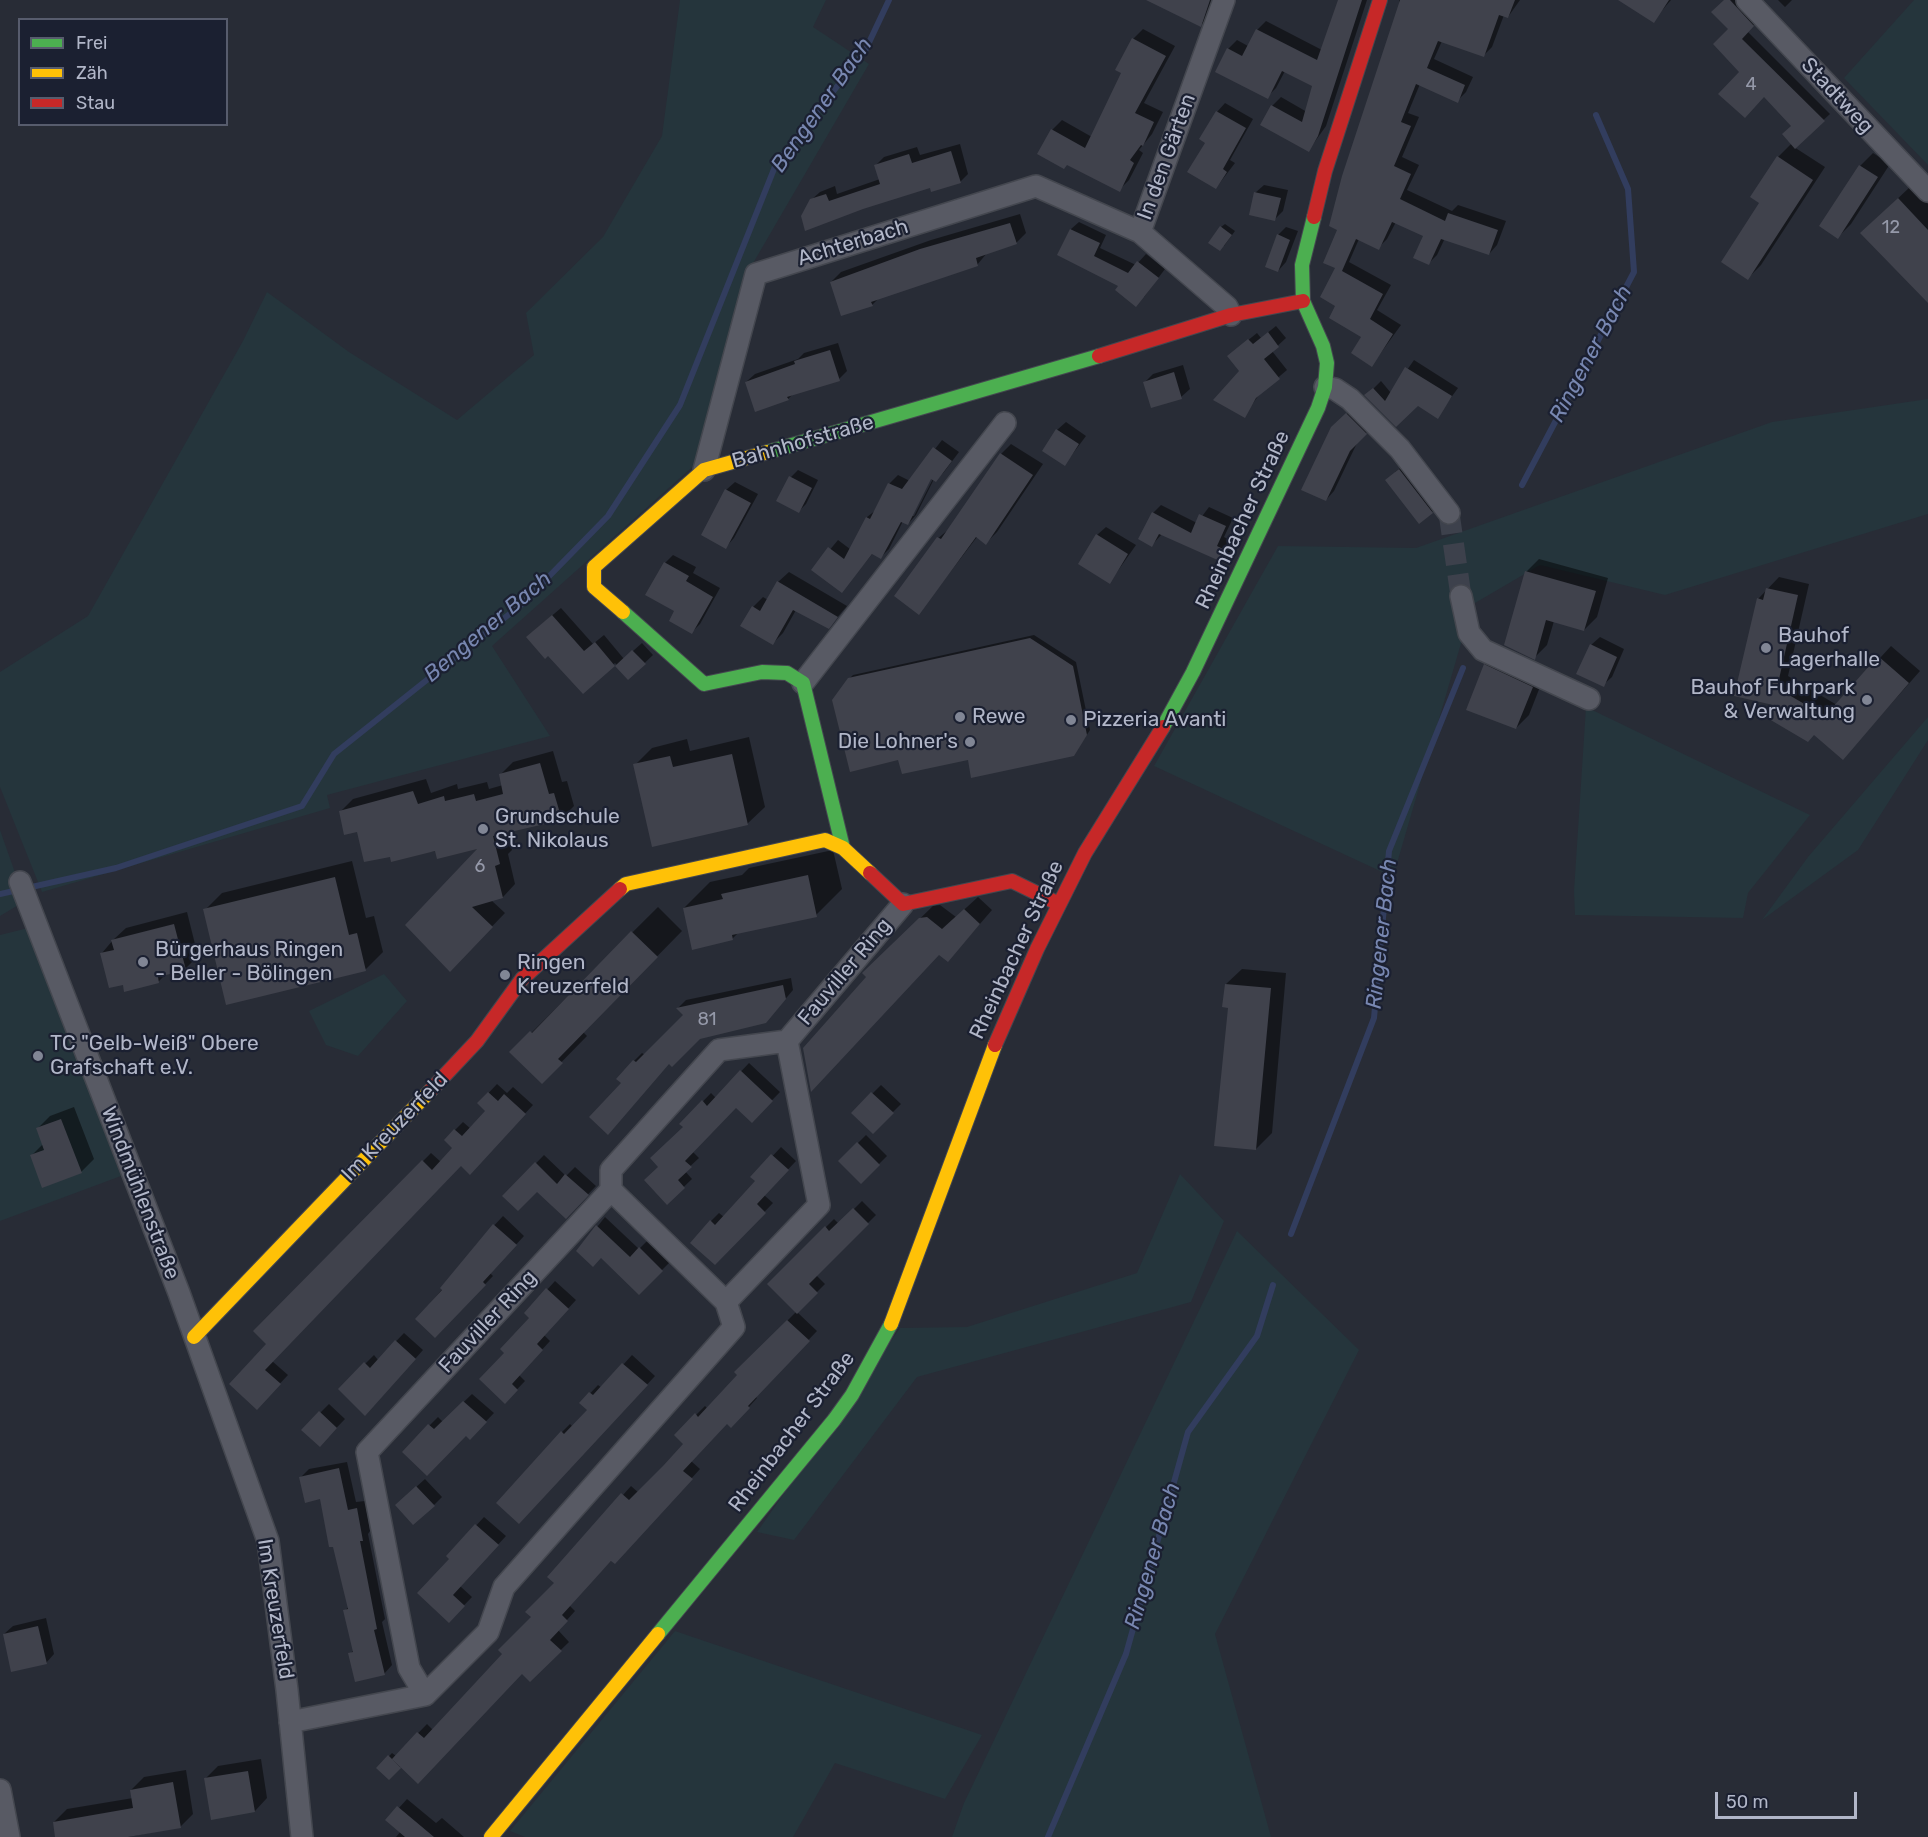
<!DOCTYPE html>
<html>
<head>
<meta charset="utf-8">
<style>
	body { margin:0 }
	#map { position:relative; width:1928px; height:1837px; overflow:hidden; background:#282c36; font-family:Rubik,sans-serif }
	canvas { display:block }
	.legend { position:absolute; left:18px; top:18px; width:210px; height:108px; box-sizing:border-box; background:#1b2031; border:2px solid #575c6d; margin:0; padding:8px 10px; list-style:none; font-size:18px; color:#b1b6c8 }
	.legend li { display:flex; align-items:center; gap:12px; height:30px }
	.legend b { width:30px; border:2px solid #575c6d }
	.scale { position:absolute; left:1715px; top:1792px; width:142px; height:27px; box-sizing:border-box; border:3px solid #b1b6c8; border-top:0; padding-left:8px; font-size:18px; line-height:21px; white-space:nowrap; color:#b1b6c8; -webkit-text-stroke:4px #1b2031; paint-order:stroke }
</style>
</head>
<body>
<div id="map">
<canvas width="1928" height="1837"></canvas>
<ul class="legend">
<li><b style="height:8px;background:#4caf50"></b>Frei</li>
<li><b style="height:8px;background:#ffc107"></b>Zäh</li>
<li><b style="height:8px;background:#c62828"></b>Stau</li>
</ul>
<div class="scale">50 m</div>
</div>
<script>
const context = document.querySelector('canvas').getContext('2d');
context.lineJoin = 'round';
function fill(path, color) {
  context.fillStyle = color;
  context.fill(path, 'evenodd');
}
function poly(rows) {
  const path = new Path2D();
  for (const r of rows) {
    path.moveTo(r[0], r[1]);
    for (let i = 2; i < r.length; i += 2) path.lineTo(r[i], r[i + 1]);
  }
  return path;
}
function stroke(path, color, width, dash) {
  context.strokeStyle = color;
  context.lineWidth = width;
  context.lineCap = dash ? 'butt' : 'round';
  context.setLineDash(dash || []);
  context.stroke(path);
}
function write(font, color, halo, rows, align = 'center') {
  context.font = font + ' Rubik,sans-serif';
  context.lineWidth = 4.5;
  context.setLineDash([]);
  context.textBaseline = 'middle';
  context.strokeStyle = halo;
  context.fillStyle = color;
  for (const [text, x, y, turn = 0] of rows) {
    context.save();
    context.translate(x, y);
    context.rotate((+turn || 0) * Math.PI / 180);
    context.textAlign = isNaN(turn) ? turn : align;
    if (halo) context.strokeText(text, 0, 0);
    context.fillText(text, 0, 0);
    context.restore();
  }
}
fill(poly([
	[680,0,826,0,813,27,869,64,752,265,699,461,492,646,550,736,327,795,330,808,42,892,0,787,0,672,88,616,243,341,267,292,349,352,457,420,534,355,526,313,603,237,662,136],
	[1914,0,1928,0,1928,165,1844,78],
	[1928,399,1928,514,1665,595,1540,565,1463,610,1462,640,1393,877,1154,766,1278,546,1416,548,1772,422],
	[1586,707,1810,815,1748,893,1743,918,1575,915,1574,891],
	[1928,717,1928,740,1858,850,1762,920,1808,857],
	[0,830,25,901,0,916],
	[28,928,121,1176,0,1221,0,935],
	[384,974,407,1001,358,1056,326,1045,309,1011],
	[1180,1174,1224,1221,1191,1302,917,1377,794,1540,757,1532,900,1328,967,1327,1137,1273],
	[1237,1231,1359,1350,1215,1634,1271,1837,952,1837,964,1803],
	[675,1631,982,1735,945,1799,835,1763,793,1837,525,1837,510,1831]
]), '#25353c');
fill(poly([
	[1156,0,1218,0,1213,13,1200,26],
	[1339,0,1367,0,1326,126,1309,150,1272,106,1281,97,1307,112,1314,86,1285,71,1276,88,1267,97,1228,49,1237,40,1248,46,1257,30,1266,21,1322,50],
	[1399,0,1520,0,1508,17,1504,15,1492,47,1483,56,1442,41,1434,59,1473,77,1466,92,1457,101,1420,84,1408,113,1419,117,1402,157,1419,165,1407,190,1452,211,1458,205,1506,221,1497,245,1489,254,1445,238,1437,255,1429,263,1425,235,1396,222,1387,239,1378,248,1359,239,1349,262,1391,285,1377,310,1401,325,1372,365,1363,337,1337,305,1337,267,1339,229,1400,5],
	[1623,0,1671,0,1653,21],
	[1725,0,1742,0,1760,19,1747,31,1830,114,1794,147,1825,167,1761,265,1748,278,1761,203,1778,157,1792,143,1793,126,1741,72],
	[1778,0,1792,0,1785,7],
	[1143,29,1175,46,1144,103,1163,112,1152,134,1139,150,1143,153,1129,180,1119,190,1052,130,1062,120,1092,137,1123,72,1117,69,1133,39],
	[1225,103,1253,119,1230,160,1235,163,1216,188,1207,142,1201,139,1217,112],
	[960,144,968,174,960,182,931,187,862,208,811,200,820,192,835,186,837,194,880,179,876,165,884,157,917,147,920,155],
	[1873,153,1890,164,1851,224,1838,237,1860,166],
	[1264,185,1288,190,1283,211,1275,219,1255,193],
	[1911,186,1928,204,1928,300,1875,220],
	[1020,214,1026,233,1016,243,987,253,977,265,879,298,872,305,831,282,841,272,931,240],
	[1079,222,1106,235,1100,248,1136,265,1146,254,1165,269,1144,297,1059,254,1071,229],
	[1225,224,1235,231,1224,246,1221,227],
	[1286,227,1298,231,1286,262,1278,271,1278,235],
	[1276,326,1286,338,1272,351,1287,370,1261,392,1244,416,1237,349,1257,333,1261,338],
	[838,343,847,371,839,379,794,393,788,399,746,382,755,374,798,359,804,353],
	[1414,360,1458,388,1437,417,1418,405,1396,425,1367,395,1381,381,1391,393],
	[1183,365,1190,389,1181,397,1145,382,1153,374],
	[1355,406,1374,425,1358,441,1334,491,1326,500,1332,428],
	[1066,422,1086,436,1065,464,1057,430],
	[942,440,959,452,944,472,936,480,934,479,916,515,908,524,903,521,889,549,881,557,873,553,842,591,813,570,838,540,850,549,867,517,876,510,890,483,898,475,910,481],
	[933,471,936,473,914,516,911,516],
	[1011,444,1043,464,997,532,986,543,977,537,919,613,936,540,949,529,1001,454],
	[1408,462,1440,504,1432,512,1395,472],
	[798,470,818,480,806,504,799,511,778,501,791,477],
	[735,482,758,494,734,538,726,547,726,490],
	[1161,505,1197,523,1209,507,1233,518,1224,537,1234,542,1230,552,1221,560,1162,534,1152,545,1153,513],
	[1106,527,1136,545,1110,582,1097,535],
	[673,555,696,567,693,573,720,588,700,624,692,632,676,611,665,563],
	[1539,559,1608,578,1597,617,1584,630,1554,621,1547,645,1534,658,1526,572],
	[789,572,847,606,829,627,796,610,783,633,773,643,753,607,763,597,768,600,778,582],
	[1779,577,1809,584,1788,676,1837,705,1891,646,1920,671,1854,746,1815,733,1775,704,1758,599],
	[561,608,593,644,604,635,624,659,642,643,653,655,629,678,615,663,583,692,536,629],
	[1034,635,1076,662,1090,730,1077,750,969,758,899,758,849,679,853,675],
	[1600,637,1624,649,1612,677,1603,685,1591,645],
	[1498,652,1545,674,1529,715,1516,728,1485,665],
	[749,737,765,807,747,824,635,765,652,748,687,739,690,751],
	[553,751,562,782,567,781,574,806,561,819,507,831,512,850,508,854,515,884,503,897,491,900,505,913,450,970,481,846,391,856,340,812,353,799,426,779,431,793,457,784,458,789,487,782,489,789,503,785,501,774,513,762],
	[833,850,842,889,816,915,739,932,732,939,684,908,710,882,742,875,749,868],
	[352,861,366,918,374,916,383,952,366,969,205,910,222,893],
	[978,897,992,910,960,947,868,976,877,960,933,906,940,905,956,917],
	[658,907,682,931,583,1032,587,1036,542,1082,512,1052],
	[187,912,198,956,185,969,166,974,159,981,124,983,102,953,113,940,126,928],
	[1242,969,1286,973,1272,1133,1256,1149,1226,984],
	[791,978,793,990,766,1022,700,1037,670,1062,623,1083,634,1061,642,1053,645,1055,685,1015,678,1008,686,1000],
	[749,1063,780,1092,752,1121,736,1106,692,1151,699,1158,685,1171,692,1179,667,1203,660,1166,685,1127,681,1124,711,1093,716,1098],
	[497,1084,507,1093,513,1087,533,1105,478,1164,461,1164,272,1361,288,1375,257,1408,268,1344,255,1331,431,1153,441,1162,454,1148,455,1130,463,1122,471,1129,487,1111,479,1103],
	[881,1085,901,1104,873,1132,853,1113],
	[74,1107,94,1159,81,1172,32,1155,43,1144,37,1129,50,1116],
	[866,1135,887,1156,861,1182,840,1161],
	[781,1147,796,1161,764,1195,773,1203,715,1263,711,1221,719,1213,724,1217,758,1181,753,1177],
	[544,1155,566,1176,575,1167,596,1186,574,1209,537,1191,504,1196],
	[862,1201,876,1215,816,1275,825,1284,797,1312,817,1331,755,1396,757,1398,740,1417,727,1423,691,1461,700,1469,623,1554,612,1560,569,1605,575,1611,558,1630,569,1642,530,1680,523,1672,401,1766,389,1778,378,1768,392,1753,396,1756,427,1724,433,1730,504,1654,623,1495,631,1486,639,1493,685,1444,676,1435,705,1406,708,1409,740,1374,736,1372,797,1311,769,1284,834,1219,839,1224],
	[503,1216,524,1236,490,1273,493,1276,435,1336,417,1319,477,1248,475,1246],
	[605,1217,639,1249,648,1240,670,1262,639,1293,602,1256,578,1251],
	[555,1281,576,1300,544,1335,550,1341,519,1375,525,1381,505,1402,506,1353,532,1318,526,1313],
	[404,1333,423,1350,376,1403,340,1389,374,1355,378,1360],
	[632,1355,655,1376,527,1514,498,1503,562,1432,570,1424,573,1427,589,1410,581,1403,598,1385,602,1388],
	[472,1394,494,1413,470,1438,466,1434,404,1451,438,1417,443,1422],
	[329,1404,345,1419,320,1445,303,1430],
	[347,1462,356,1502,365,1501,370,1531,368,1534,385,1619,382,1622,392,1665,384,1674,350,1654,354,1650,345,1611,349,1606,321,1497,300,1478,309,1469],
	[425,1479,442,1497,434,1505,405,1497],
	[484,1517,506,1536,460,1586,472,1597,449,1621,451,1559,448,1556],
	[46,1618,54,1654,46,1663,4,1634,13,1626],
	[261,1759,267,1798,255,1811,205,1779,218,1766],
	[186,1770,193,1814,180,1827,128,1837,57,1837,54,1822,67,1809,133,1798,131,1790,144,1777],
	[407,1799,436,1823,442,1818,464,1837,396,1837,401,1831,388,1820]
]), '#0007');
stroke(poly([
	[1522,485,1634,272,1628,189,1596,115],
	[0,894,116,868,302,806,334,754,522,604,608,516,680,405,776,164,865,51,889,0],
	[1291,1234,1374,1018,1389,851,1463,668],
	[1048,1837,1126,1654,1188,1432,1257,1336,1273,1285]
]), '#323d5e', 6);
fill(poly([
	[1146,0,1210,0,1201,27],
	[1338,0,1362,0,1318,136,1309,152,1260,125,1271,105,1302,122,1312,86,1282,71,1268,99,1215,72,1227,48,1242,56,1256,29,1317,60],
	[1400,0,1515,0,1508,18,1499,15,1484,57,1438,41,1427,68,1465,85,1458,103,1416,84,1401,122,1411,126,1394,166,1411,174,1400,199,1445,221,1448,213,1498,230,1489,255,1441,239,1429,265,1413,258,1423,236,1392,222,1379,250,1356,239,1342,271,1383,294,1370,319,1393,334,1372,367,1351,353,1361,337,1329,318,1335,306,1320,297,1335,268,1323,263,1337,230,1329,226,1342,176],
	[1618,0,1669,0,1654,23],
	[1724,0,1730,0,1754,26,1742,39,1825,121,1795,149,1782,134,1791,126,1764,97,1745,118,1718,94,1739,72,1713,44,1728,29,1711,12],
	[1132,38,1166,56,1135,113,1154,122,1143,146,1141,145,1130,160,1134,163,1120,192,1067,165,1064,169,1037,154,1051,129,1085,148,1121,73,1115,70],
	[1216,111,1246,128,1223,169,1227,172,1216,189,1187,172,1205,143,1199,139],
	[951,151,961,183,931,192,930,188,863,209,805,231,801,216,810,199,826,194,829,201,880,184,874,165,909,154,912,163],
	[1777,156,1813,180,1748,280,1721,262,1759,203,1750,197],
	[1859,165,1878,177,1838,239,1819,226],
	[1254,192,1281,198,1275,221,1249,215],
	[1898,198,1928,230,1928,303,1860,233],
	[1010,223,1017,244,976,258,978,266,871,302,873,306,841,316,830,282,920,249],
	[1220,226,1232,235,1220,251,1208,243],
	[1070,229,1100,243,1094,256,1128,273,1137,261,1159,278,1136,307,1115,290,1118,286,1057,255],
	[1277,234,1290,240,1278,272,1265,267],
	[1268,332,1279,347,1264,359,1280,379,1256,398,1245,418,1213,400,1239,371,1227,356,1248,339,1253,344],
	[830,350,840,381,787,397,789,400,755,412,745,382,795,364,794,361],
	[1405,367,1452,396,1438,419,1418,406,1396,427,1364,395,1373,388,1385,401],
	[1174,372,1182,399,1151,408,1143,382],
	[1346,413,1367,434,1350,451,1326,501,1301,490,1331,427],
	[1056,429,1079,444,1065,466,1042,451],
	[933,447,952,461,936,482,931,479,908,525,901,522,881,559,872,554,842,593,811,570,828,547,844,559,866,517,870,519,888,483,902,489],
	[1000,453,1033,475,986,545,976,537,919,615,894,596,937,537,941,539],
	[1399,469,1433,513,1419,524,1385,480],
	[789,476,812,488,799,513,776,501],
	[725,489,751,503,726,549,701,535],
	[1152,512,1191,533,1199,514,1226,526,1217,546,1227,551,1222,562,1159,534,1152,547,1138,539],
	[1096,534,1128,554,1110,584,1078,564],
	[664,562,689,576,686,581,713,597,692,634,669,621,674,611,645,595],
	[1525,571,1596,591,1584,631,1546,620,1535,660,1504,645],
	[777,581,838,617,829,629,793,610,773,645,740,626,752,606,760,611],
	[1766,588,1798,595,1777,688,1825,716,1878,656,1909,683,1843,760,1814,735,1808,742,1769,719,1773,705,1734,696,1757,598,1763,600],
	[552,615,584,651,595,642,615,666,583,694,548,656,545,659,526,637],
	[1030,638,1073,666,1087,735,1074,756,971,778,968,760,902,774,898,760,850,772,832,700,848,678],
	[1590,644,1617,657,1604,687,1576,674],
	[632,650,646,664,628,680,615,666],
	[1484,664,1533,687,1516,729,1466,710],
	[732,754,748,825,652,847,633,764,670,756,673,767],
	[540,763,549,794,554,793,562,820,493,836,500,864,495,866,503,898,472,907,493,927,450,972,405,925,477,849,437,859,435,851,391,862,390,857,364,862,357,832,344,835,339,811,413,791,418,804,444,796,445,801,474,794,476,801,503,794,499,774],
	[808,875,817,917,732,935,733,940,692,950,683,908,723,899,721,894],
	[335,877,349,935,357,933,366,971,226,1005,203,909],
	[964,909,980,924,948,962,939,955,811,1092,803,1048,866,977,862,973,919,918,927,917,942,929],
	[174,924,186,970,158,977,159,983,124,992,123,985,109,988,100,953,114,950,111,940],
	[631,931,658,957,558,1059,563,1063,542,1084,509,1052,530,1031,532,1033],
	[1225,984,1271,988,1256,1150,1214,1146,1228,1008,1222,1007],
	[783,985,786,999,766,1023,700,1039,672,1067,669,1064,608,1135,589,1117,621,1083,616,1079,633,1060,636,1062,683,1015,676,1008],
	[740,1070,773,1101,752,1123,736,1108,685,1161,692,1167,678,1180,685,1188,667,1205,644,1180,658,1167,650,1158,683,1127,679,1124,702,1100,707,1106],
	[488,1092,498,1101,504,1094,526,1114,470,1175,461,1166,265,1370,281,1384,257,1410,229,1384,266,1344,253,1331,422,1160,432,1170,452,1148,444,1140,454,1129,462,1136,485,1111,477,1103],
	[871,1092,894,1113,873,1134,851,1113],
	[61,1119,82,1173,42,1188,30,1155,44,1150,36,1128],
	[857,1142,880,1165,861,1184,838,1161],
	[771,1154,789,1170,757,1204,766,1213,715,1265,690,1243,710,1220,715,1225,755,1181,750,1177],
	[535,1162,557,1184,565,1174,589,1195,566,1219,537,1192,518,1211,502,1196],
	[853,1208,869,1224,809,1284,818,1293,797,1314,767,1284,825,1226,829,1231],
	[493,1224,517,1245,483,1282,486,1285,435,1338,415,1319,442,1290,440,1288],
	[596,1225,630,1257,639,1247,663,1271,639,1295,601,1258,593,1267,576,1251],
	[546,1288,569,1309,537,1344,543,1350,512,1384,518,1390,505,1404,479,1379,504,1353,500,1349,529,1318,524,1313],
	[787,1320,810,1341,748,1406,750,1408,731,1428,727,1424,683,1471,693,1479,615,1564,611,1561,562,1615,568,1621,550,1640,562,1651,530,1682,522,1674,418,1784,392,1759,417,1732,424,1738,502,1654,498,1650,531,1617,525,1612,554,1583,547,1577,621,1493,629,1500,663,1466,683,1444,674,1435,695,1413,698,1417,737,1375,734,1372],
	[395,1340,416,1359,365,1416,338,1389,364,1362,370,1368],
	[622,1363,648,1385,519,1524,496,1503,561,1431,564,1434,587,1410,579,1403,589,1392,593,1395],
	[463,1401,487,1422,470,1440,466,1436,427,1476,402,1452,428,1424,434,1429],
	[319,1411,337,1428,320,1447,301,1430],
	[339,1468,348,1510,357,1508,363,1541,360,1541,377,1629,374,1630,385,1675,355,1682,348,1653,353,1652,343,1610,348,1609,333,1547,329,1547,320,1499,305,1503,299,1477],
	[416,1486,435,1506,413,1525,395,1505],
	[475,1524,499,1545,453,1595,465,1606,449,1623,417,1593,449,1559,446,1556],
	[38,1626,47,1664,11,1672,3,1634],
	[388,1755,401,1768,389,1780,376,1768],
	[248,1771,255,1812,211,1820,204,1778],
	[173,1782,181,1828,128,1837,55,1837,53,1822,133,1808,130,1790],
	[397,1806,434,1837,405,1837,385,1820]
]), '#40424c');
stroke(poly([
	[1449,513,1461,596]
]), '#3d414c', 21, [21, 10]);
const street = poly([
	[1224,0,1140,232,1227,307,1231,315],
	[1747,0,1928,191],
	[1325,387,1335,389,1350,399,1400,449,1449,513],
	[704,470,756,274,1036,186,1140,232],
	[1461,596,1469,633,1483,650,1589,699],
	[803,683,1005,423],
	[20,882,179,1293,268,1541,287,1690,302,1837],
	[726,1302,819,1205,787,1041],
	[425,1695,409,1668,367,1452,611,1190,611,1170,719,1050,787,1041,903,904],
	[290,1722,425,1695,488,1632,504,1587,734,1327,726,1302,611,1190],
	[0,1790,9,1837]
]);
const fast = poly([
	[768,452,1099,356],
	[623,612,704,684,762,672,787,673,803,683,843,848],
	[1163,727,1193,672,1318,408,1325,387,1327,363,1323,346,1303,301,1302,265,1314,217],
	[658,1634,834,1420,852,1395,891,1324]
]);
const slow = poly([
	[623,612,594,587,594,567,704,470,768,452],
	[620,889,626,884,825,840,843,848,870,873],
	[891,1324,995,1045],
	[194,1337,430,1091],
	[491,1837,658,1634]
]);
const jam = poly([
	[1314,217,1325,171,1380,0],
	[1099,356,1231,315,1303,301],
	[870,873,903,904,1012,881,1059,904],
	[995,1045,1037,949,1085,853,1163,727],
	[430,1091,477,1041,522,979,620,889]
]);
stroke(street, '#44474f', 24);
stroke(fast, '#44474f', 16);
stroke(slow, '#44474f', 16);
stroke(jam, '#44474f', 16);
stroke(street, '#585a64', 21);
stroke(fast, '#4caf50', 14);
stroke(slow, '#ffc107', 14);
stroke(jam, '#c62828', 14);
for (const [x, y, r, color] of [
	[1766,648,6,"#818695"],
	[1867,700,6,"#818695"],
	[960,717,6,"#818695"],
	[1071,720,6,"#818695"],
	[970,742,6,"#818695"],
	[483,829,6,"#818695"],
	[143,962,6,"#818695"],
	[505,975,6,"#818695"],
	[38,1056,6,"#818695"]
]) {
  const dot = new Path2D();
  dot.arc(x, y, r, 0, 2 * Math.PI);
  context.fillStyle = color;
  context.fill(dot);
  stroke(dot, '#1b2031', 2);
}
write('18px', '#9599a9', null, [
	["4",1751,85],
	["12",1891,228],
	["6",480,867],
	["81",707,1020]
]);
write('21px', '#b1b6c8', '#1b2031', [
	["Stadtweg",1837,96,47],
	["In den Gärten",1167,157,-70],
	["Achterbach",853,243,-17],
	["Bahnhofstraße",803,442,-16],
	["Rheinbacher Straße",1243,520,-65],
	["Rheinbacher Straße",1017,950,-65],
	["Fauviller Ring",845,972,-50],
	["Im Kreuzerfeld",395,1127,-46],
	["Windmühlenstraße",140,1193,69],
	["Fauviller Ring",488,1322,-47],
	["Rheinbacher Straße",792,1432,-53],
	["Im Kreuzerfeld",275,1609,81]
]);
write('21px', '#b1b6c8', '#1b2031', [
	["Bauhof",1778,636],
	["Lagerhalle",1778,660],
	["Bauhof Fuhrpark",1855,688,"right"],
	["& Verwaltung",1855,712,"right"],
	["Rewe",972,717],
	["Pizzeria Avanti",1083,720],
	["Die Lohner's",958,742,"right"],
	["Grundschule",495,817],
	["St. Nikolaus",495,841],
	["Bürgerhaus Ringen",155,950],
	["- Beller - Bölingen",155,974],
	["Ringen",517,963],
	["Kreuzerfeld",517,987],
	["TC \"Gelb-Weiß\" Obere",50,1044],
	["Grafschaft e.V.",50,1068]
], 'left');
write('italic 22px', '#7887b1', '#1b2031', [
	["Bengener Bach",822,105,-55],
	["Ringener Bach",1591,354,-62],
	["Bengener Bach",488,627,-40],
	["Ringener Bach",1382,934,-84],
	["Ringener Bach",1153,1556,-74]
]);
</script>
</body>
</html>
